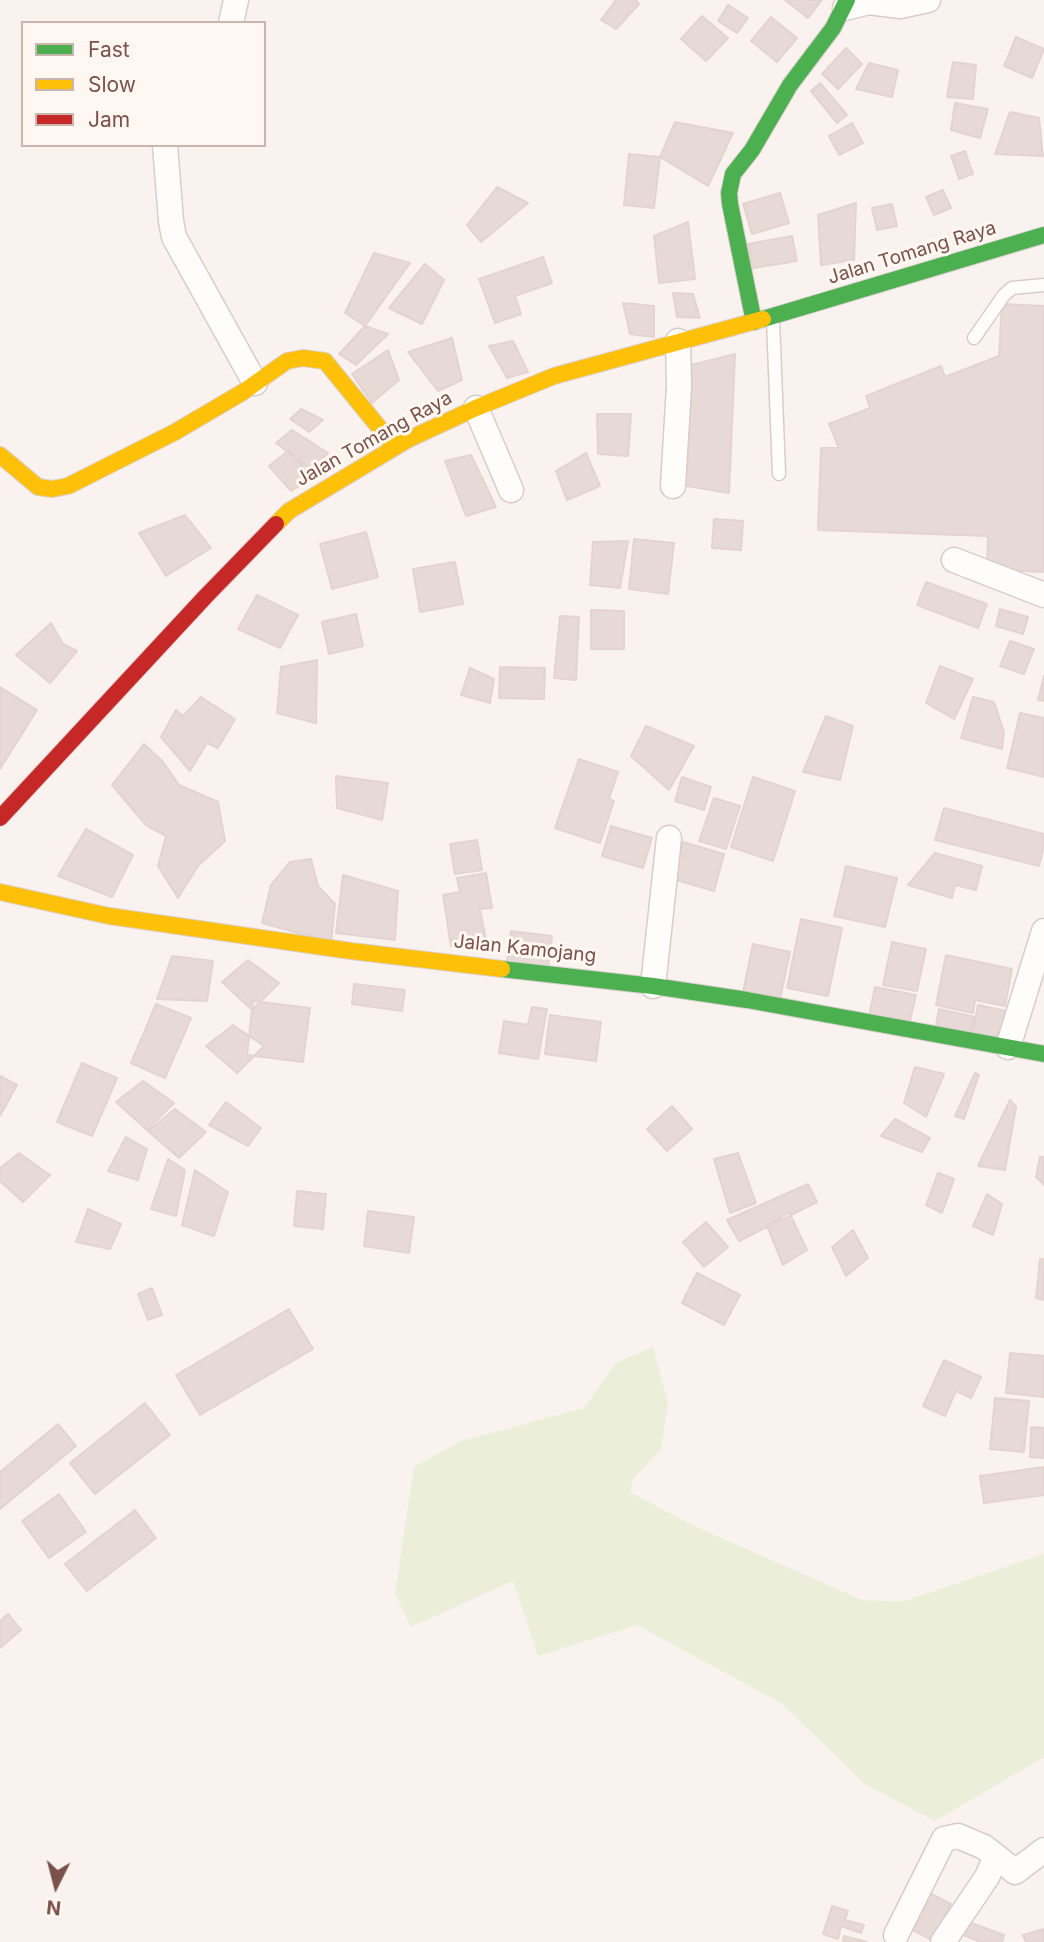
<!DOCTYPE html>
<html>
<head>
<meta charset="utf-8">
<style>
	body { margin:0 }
	#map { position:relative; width:1044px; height:1942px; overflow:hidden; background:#f9f2ee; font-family:Inter,sans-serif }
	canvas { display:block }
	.legend { position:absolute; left:21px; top:21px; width:245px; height:126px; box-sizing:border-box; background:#fff7f2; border:2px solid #cab5af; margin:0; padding:9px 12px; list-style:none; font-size:21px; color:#7a514b }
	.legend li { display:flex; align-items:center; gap:14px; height:35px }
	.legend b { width:35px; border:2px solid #cab5af }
	.north { position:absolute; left:21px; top:1851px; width:70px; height:70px; -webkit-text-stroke:5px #fff7f2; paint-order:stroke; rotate:186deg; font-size:19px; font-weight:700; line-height:28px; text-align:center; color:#7a514b }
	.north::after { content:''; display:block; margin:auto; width:24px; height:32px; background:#7a514b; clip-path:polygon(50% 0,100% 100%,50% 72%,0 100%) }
</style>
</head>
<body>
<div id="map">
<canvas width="1044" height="1942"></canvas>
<ul class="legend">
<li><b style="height:9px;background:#4caf50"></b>Fast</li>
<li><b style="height:9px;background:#ffc107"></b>Slow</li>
<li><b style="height:9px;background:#c62828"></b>Jam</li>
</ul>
<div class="north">N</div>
</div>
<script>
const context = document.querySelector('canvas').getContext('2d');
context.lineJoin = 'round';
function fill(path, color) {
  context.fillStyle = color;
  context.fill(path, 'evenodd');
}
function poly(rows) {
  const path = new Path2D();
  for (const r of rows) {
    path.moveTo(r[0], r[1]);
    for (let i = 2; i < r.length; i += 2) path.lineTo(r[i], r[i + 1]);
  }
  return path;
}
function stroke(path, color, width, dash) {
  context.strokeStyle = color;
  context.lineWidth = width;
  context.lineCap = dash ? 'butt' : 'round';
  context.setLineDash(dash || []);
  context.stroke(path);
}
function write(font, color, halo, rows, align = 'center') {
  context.font = font + ' Inter,sans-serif';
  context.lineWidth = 6;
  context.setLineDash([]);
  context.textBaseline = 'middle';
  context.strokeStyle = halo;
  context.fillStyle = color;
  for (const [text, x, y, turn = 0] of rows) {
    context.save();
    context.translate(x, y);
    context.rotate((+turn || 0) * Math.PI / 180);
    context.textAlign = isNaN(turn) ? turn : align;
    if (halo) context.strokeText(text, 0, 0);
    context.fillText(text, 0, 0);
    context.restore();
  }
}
fill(poly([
	[653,1347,668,1403,661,1449,633,1479,630,1492,694,1526,862,1600,901,1602,1044,1554,1044,1757,935,1821,865,1784,781,1703,637,1625,538,1656,513,1581,411,1627,395,1593,414,1467,461,1441,584,1408,616,1363]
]), '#ebefd9');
const building = poly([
	[616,0,636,0,639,4,616,29,601,20,616,0],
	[785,0,822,0,808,18,785,0],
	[728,5,748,18,737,33,718,21,728,5],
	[702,16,728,38,706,61,681,39,702,16],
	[771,17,797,38,777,62,751,41,771,17],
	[1016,37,1044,49,1032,78,1004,66,1016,37],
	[846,48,862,64,838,89,822,74,846,48],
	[953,62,976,65,973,99,947,97,953,62],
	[869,63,898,70,892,97,856,89,869,63],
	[820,83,847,115,837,123,811,91,820,83],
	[955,103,988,109,980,138,951,130,955,103],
	[1010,112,1039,118,1043,156,995,154,1010,112],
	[675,122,733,133,708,186,660,157,675,122],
	[852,123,863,143,839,155,829,136,852,123],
	[965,151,973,174,959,179,951,156,965,151],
	[629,154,660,157,654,208,624,205,629,154],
	[497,187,528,203,481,242,467,225,497,187],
	[943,190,951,208,934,215,926,197,943,190],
	[780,193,789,223,752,234,743,204,780,193],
	[856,203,854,260,821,265,818,215,856,203],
	[892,204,897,226,877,230,872,208,892,204],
	[688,222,695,279,659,283,654,236,688,222],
	[792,236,797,261,753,268,748,244,792,236],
	[374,253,410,263,365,326,345,313,374,253],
	[543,257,552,283,515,296,521,314,495,323,479,279,543,257],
	[425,264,444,280,422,324,389,308,425,264],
	[673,293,693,294,700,318,677,317,673,293],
	[623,303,654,306,654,337,630,334,623,303],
	[1002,304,1044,306,1044,572,987,569,988,536,818,530,821,448,839,448,829,424,870,408,866,396,941,366,945,377,999,356,1002,304],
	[365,326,388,334,356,365,339,354,365,326],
	[452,338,462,380,438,391,408,352,452,338],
	[513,341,528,372,507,378,489,346,513,341],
	[388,350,399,380,372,403,352,374,388,350],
	[735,354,729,493,681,485,687,366,735,354],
	[301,409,323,420,309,432,290,419,301,409],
	[597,414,631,414,628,456,598,454,597,414],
	[292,430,328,453,311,470,276,443,292,430],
	[289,450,312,478,291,491,269,466,289,450],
	[586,453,600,486,567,500,556,471,586,453],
	[471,455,496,507,466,516,445,461,471,455],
	[185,515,211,548,166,576,139,533,185,515],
	[714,519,743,521,741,550,712,548,714,519],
	[366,532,378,577,332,589,320,544,366,532],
	[634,539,674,543,668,594,629,589,634,539],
	[628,541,620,588,590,585,593,542,628,541],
	[455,562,463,604,420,612,413,569,455,562],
	[926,582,987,604,978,628,917,605,926,582],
	[257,595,298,615,280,648,238,629,257,595],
	[1000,609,1028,617,1023,634,996,626,1000,609],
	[591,610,624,611,624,649,591,649,591,610],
	[356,614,363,646,329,654,322,622,356,614],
	[560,616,579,617,576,680,554,678,560,616],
	[51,623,63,644,77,651,50,683,16,655,51,623],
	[1010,641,1034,649,1024,674,1000,666,1010,641],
	[317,660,316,723,277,713,281,667,317,660],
	[940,666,973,679,954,719,926,703,940,666],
	[500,667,545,668,544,699,499,698,500,667],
	[470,668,494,679,490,703,461,695,470,668],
	[1044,676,1044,701,1038,700,1044,676],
	[0,687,37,710,0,769,0,687],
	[201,697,235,719,218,748,207,743,190,771,161,737,176,710,183,716,201,697],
	[973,697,994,702,1004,732,1002,749,961,738,973,697],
	[1020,713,1044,718,1044,777,1007,768,1020,713],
	[826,716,853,726,840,780,803,772,826,716],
	[646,726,694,746,669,790,631,756,646,726],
	[144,744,163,762,179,785,218,802,225,841,198,866,178,898,158,866,166,836,146,825,112,785,144,744],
	[579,759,618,772,609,799,614,801,600,843,555,828,579,759],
	[336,776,388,783,382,820,337,808,336,776],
	[682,777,711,787,704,810,675,801,682,777],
	[753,777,795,791,773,861,731,847,753,777],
	[714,798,740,806,726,849,699,841,714,798],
	[944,808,1044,834,1044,845,1039,866,935,840,944,808],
	[611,826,652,838,643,868,602,856,611,826],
	[86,829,133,855,112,897,58,876,86,829],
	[477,840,482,870,455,874,450,844,477,840],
	[683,842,724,854,714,891,673,879,683,842],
	[935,853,982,866,976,890,955,885,952,898,908,885,935,853],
	[311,859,318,886,335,904,331,942,262,923,271,885,290,862,311,859],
	[846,866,897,878,885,927,834,916,846,866],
	[486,873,492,908,480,909,486,940,451,946,443,895,460,892,457,878,486,873],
	[343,875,398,891,395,940,336,933,343,875],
	[801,919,842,928,828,996,787,988,801,919],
	[511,931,552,936,548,968,507,963,511,931],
	[892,942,926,949,917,991,883,985,892,942],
	[753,944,790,952,780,999,743,992,753,944],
	[946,955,1012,969,1005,1006,975,1000,973,1013,936,1005,946,955],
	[172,956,213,961,207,1001,157,999,172,956],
	[248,960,279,983,252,1010,222,982,248,960],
	[354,984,405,990,402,1011,352,1004,354,984],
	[875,987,916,995,909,1025,869,1016,875,987],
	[253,1001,310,1008,303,1062,247,1055,253,1001],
	[156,1004,191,1018,165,1078,131,1063,156,1004],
	[978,1005,1006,1011,999,1043,972,1037,978,1005],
	[532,1007,547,1009,538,1059,499,1053,504,1021,528,1025,532,1007],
	[939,1009,975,1017,970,1038,935,1031,939,1009],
	[550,1015,601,1022,596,1061,545,1054,550,1015],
	[233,1025,264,1046,237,1073,206,1046,233,1025],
	[82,1063,117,1078,92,1136,57,1122,82,1063],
	[915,1067,944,1074,926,1117,904,1103,915,1067],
	[975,1073,979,1075,964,1119,955,1116,975,1073],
	[0,1076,17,1085,0,1116,0,1076],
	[143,1081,174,1103,147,1130,116,1102,143,1081],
	[1010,1100,1016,1107,1005,1170,978,1166,1010,1100],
	[226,1102,261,1128,248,1146,209,1125,226,1102],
	[672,1106,692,1129,667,1151,647,1129,672,1106],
	[175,1109,206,1132,179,1158,148,1131,175,1109],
	[895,1119,930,1138,922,1152,881,1136,895,1119],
	[126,1137,147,1149,138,1180,108,1171,126,1137],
	[19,1153,50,1175,23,1202,0,1181,0,1168,19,1153],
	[738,1153,756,1203,730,1213,714,1159,738,1153],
	[1040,1157,1044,1157,1044,1185,1036,1177,1040,1157],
	[168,1159,185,1170,176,1216,151,1209,168,1159],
	[195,1170,228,1192,214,1236,182,1225,195,1170],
	[938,1173,954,1179,942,1213,926,1205,938,1173],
	[808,1184,817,1202,739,1241,727,1220,808,1184],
	[297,1191,326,1194,323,1229,294,1226,297,1191],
	[987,1194,1002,1204,993,1235,973,1226,987,1194],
	[88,1209,121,1224,110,1249,76,1242,88,1209],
	[368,1211,414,1217,409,1253,364,1246,368,1211],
	[789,1212,807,1250,783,1265,767,1226,789,1212],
	[706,1222,728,1247,704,1267,683,1242,706,1222],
	[853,1230,868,1258,846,1276,832,1247,853,1230],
	[1040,1259,1044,1259,1044,1300,1036,1298,1040,1259],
	[697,1273,740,1295,724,1325,682,1303,697,1273],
	[152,1288,162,1315,148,1320,138,1294,152,1288],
	[289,1309,313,1349,200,1415,176,1375,289,1309],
	[1010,1353,1044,1356,1044,1397,1006,1393,1010,1353],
	[944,1360,981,1377,971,1398,956,1391,945,1416,923,1406,944,1360],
	[995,1398,1029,1401,1024,1452,990,1449,995,1398],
	[145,1403,170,1435,95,1494,70,1463,145,1403],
	[58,1424,76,1446,0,1509,0,1472,58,1424],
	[1031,1427,1044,1428,1044,1458,1030,1457,1031,1427],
	[1044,1467,1044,1495,984,1503,980,1476,1044,1467],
	[59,1494,86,1532,49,1558,22,1521,59,1494],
	[135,1510,156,1538,87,1591,65,1564,135,1510],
	[8,1614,21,1630,0,1648,0,1621,8,1614],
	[928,1892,951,1904,932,1940,909,1928,928,1892],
	[832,1906,848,1911,845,1920,864,1925,861,1933,841,1926,838,1939,823,1934,832,1906],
	[963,1920,1004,1935,1002,1942,981,1942,958,1933,963,1920],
	[1044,1929,1044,1942,1026,1942,1023,1935,1044,1929],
	[844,1936,867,1942,843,1942,844,1936]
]);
fill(building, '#e6d9d6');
stroke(building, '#e3d4d0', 2);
const lane = poly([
	[773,320,779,474],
	[974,338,1004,295,1012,288,1044,285]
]);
const street = poly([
	[845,8,869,2,900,6,928,0],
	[231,23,236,0],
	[165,145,171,221,174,237,255,383],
	[476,408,511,490],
	[673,486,679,386,678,341],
	[954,560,1044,595],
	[653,986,669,838],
	[1008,1047,1044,931],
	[896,1935,944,1839,958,1836,984,1847,1001,1860],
	[943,1942,987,1877,994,1861,1001,1860,1015,1872,1044,1850]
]);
const fast = poly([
	[763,319,1044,235],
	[754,322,730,204,729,193,733,174,752,150,790,85,833,28,847,0],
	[502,969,653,986,747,1000,1044,1054]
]);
const slow = poly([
	[0,455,38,487,52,489,68,486,175,432,243,392,287,361,303,358,325,361,395,447],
	[276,524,289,511,409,439,476,408,554,376,763,319],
	[0,892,109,916,351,951,502,969]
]);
const jam = poly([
	[0,818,206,596,276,524]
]);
stroke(lane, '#d8cdca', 15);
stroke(street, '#d8cdca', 27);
stroke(fast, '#dacfcc', 18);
stroke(slow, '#dacfcc', 18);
stroke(jam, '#dacfcc', 18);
stroke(lane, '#fefdfc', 12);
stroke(street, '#fefdfc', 24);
stroke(fast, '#4caf50', 16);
stroke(slow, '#ffc107', 16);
stroke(jam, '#c62828', 16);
write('19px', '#7a514b', '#fff7f2', [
	["Jalan Tomang Raya",912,253,-17],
	["Jalan Tomang Raya",374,439,-29],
	["Jalan Kamojang",525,949,6]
]);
</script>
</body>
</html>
